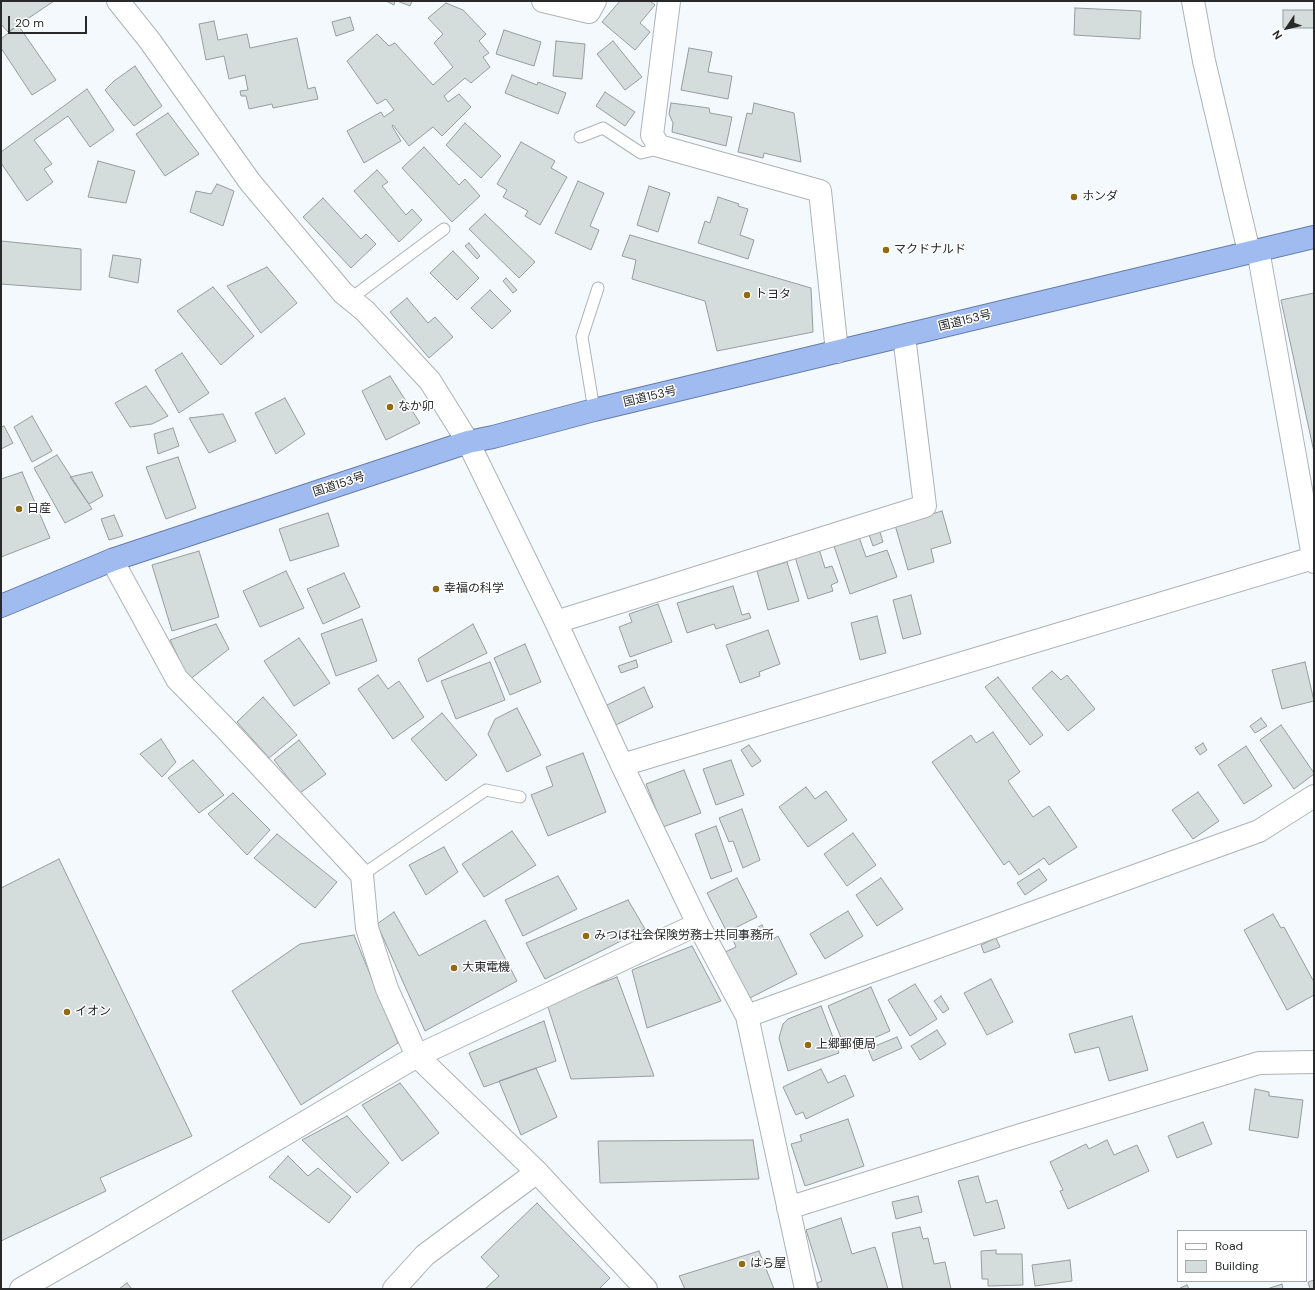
<!DOCTYPE html>
<html>
<head>
<meta charset="utf-8">
<style>
	body { margin:0 }
	#map { position:relative; width:1315px; height:1290px; overflow:hidden; background:#f3f9fc; font-family:"DM Sans",sans-serif }
	canvas { display:block }
	.frame { position:absolute; inset:0; border:2px solid #27292a; pointer-events:none }
	.legend { position:absolute; left:1177px; top:1230px; width:130px; height:52px; box-sizing:border-box; background:#fff; border:1px solid #a9a9aa; margin:0; padding:5px 7px; list-style:none; font-size:12px; color:#27292a }
	.legend li { display:flex; align-items:center; gap:8px; height:20px }
	.legend b { width:20px; border:1px solid #a9a9aa }
	.north { position:absolute; left:1267px; top:8px; width:40px; height:40px; -webkit-text-stroke:3px #fff; paint-order:stroke; rotate:235deg; font-size:11px; font-weight:700; line-height:16px; text-align:center; color:#27292a }
	.north::after { content:''; display:block; margin:auto; width:14px; height:18px; background:#27292a; clip-path:polygon(50% 0,100% 100%,50% 72%,0 100%) }
	.scale { position:absolute; left:8px; top:16px; width:79px; height:18px; box-sizing:border-box; border:2px solid #27292a; border-top:0; padding-left:5px; font-size:12px; line-height:14px; white-space:nowrap; color:#27292a; -webkit-text-stroke:3px #fff; paint-order:stroke }
</style>
</head>
<body>
<div id="map">
<canvas width="1315" height="1290"></canvas>
<div class="frame"></div>
<ul class="legend">
<li><b style="height:5px;background:#fff"></b>Road</li>
<li><b style="height:11px;background:#d5dcdc"></b>Building</li>
</ul>
<div class="north">N</div>
<div class="scale">20 m</div>
</div>
<script>
const context = document.querySelector('canvas').getContext('2d');
context.lineJoin = 'round';
function fill(path, color) {
  context.fillStyle = color;
  context.fill(path, 'evenodd');
}
function poly(rows) {
  const path = new Path2D();
  for (const r of rows) {
    path.moveTo(r[0], r[1]);
    for (let i = 2; i < r.length; i += 2) path.lineTo(r[i], r[i + 1]);
  }
  return path;
}
function stroke(path, color, width, dash) {
  context.strokeStyle = color;
  context.lineWidth = width;
  context.lineCap = dash ? 'butt' : 'round';
  context.setLineDash(dash || []);
  context.stroke(path);
}
function write(font, color, halo, rows, align = 'center') {
  context.font = font + ' "DM Sans","Noto Sans JP",sans-serif';
  context.lineWidth = 3;
  context.setLineDash([]);
  context.textBaseline = 'middle';
  context.strokeStyle = halo;
  context.fillStyle = color;
  for (const [text, x, y, turn = 0] of rows) {
    context.save();
    context.translate(x, y);
    context.rotate((+turn || 0) * Math.PI / 180);
    context.textAlign = isNaN(turn) ? turn : align;
    if (halo) context.strokeText(text, 0, 0);
    context.fillText(text, 0, 0);
    context.restore();
  }
}
const building = poly([
	[1,1,54,1,8,32,1,24,1,1],
	[386,1,395,1,394,5,386,1],
	[397,1,412,1,410,6,397,1],
	[620,1,650,1,655,5,640,23,650,32,635,50,602,22,620,1],
	[446,3,463,10,486,34,479,41,489,53,483,57,490,67,471,83,465,78,444,96,448,102,459,94,471,107,442,136,433,127,409,146,393,125,392,126,401,141,364,163,347,131,381,112,384,117,394,110,386,99,377,104,347,61,377,34,389,46,395,43,433,85,453,67,434,43,443,34,428,18,446,3],
	[1075,8,1141,11,1140,39,1074,35,1075,8],
	[1283,10,1314,10,1314,28,1283,28,1283,10],
	[350,17,354,30,336,36,332,22,350,17],
	[214,21,218,40,247,34,250,48,297,38,308,89,315,87,318,99,273,108,272,104,249,109,246,96,241,96,240,91,248,90,245,75,229,79,224,56,206,60,199,24,214,21],
	[18,25,56,80,32,95,1,48,1,39,18,25],
	[504,30,541,42,534,66,496,54,504,30],
	[556,41,585,44,582,79,553,76,556,41],
	[613,41,642,77,625,90,597,54,613,41],
	[689,48,712,52,708,72,732,76,728,99,681,90,689,48],
	[135,66,162,106,134,126,105,90,114,81,135,66],
	[512,75,537,85,538,82,566,93,558,114,505,93,512,75],
	[87,89,114,130,90,147,68,116,34,140,52,164,44,169,53,182,27,201,1,163,1,152,87,89],
	[605,92,635,112,625,126,596,106,605,92],
	[671,103,709,108,710,113,732,117,726,146,672,132,673,123,669,114,671,103],
	[754,103,794,113,801,162,764,153,763,158,738,152,747,113,752,114,754,103],
	[168,113,199,154,165,176,136,134,168,113],
	[465,123,501,156,481,178,446,145,465,123],
	[521,142,555,161,551,168,567,177,540,225,525,216,528,211,503,197,507,190,497,184,521,142],
	[424,147,459,185,465,179,480,196,452,222,402,168,424,147],
	[98,161,135,171,126,203,88,197,98,161],
	[377,170,388,182,382,186,406,215,412,209,422,220,399,242,354,191,377,170],
	[578,181,604,193,590,226,599,230,591,250,555,233,578,181],
	[217,184,234,191,223,226,190,212,196,191,211,194,217,184],
	[649,186,670,193,658,232,637,225,649,186],
	[718,197,739,204,738,206,748,209,740,235,754,240,748,259,698,243,705,221,710,223,718,197],
	[323,198,361,239,366,234,376,244,351,268,303,217,323,198],
	[485,214,535,262,519,278,469,229,485,214],
	[630,235,811,288,813,332,717,351,705,301,632,279,636,260,622,256,630,235],
	[1,241,81,249,81,290,1,284,1,241],
	[469,243,480,256,477,259,465,246,469,243],
	[453,251,479,278,457,300,430,273,453,251],
	[113,255,141,259,138,283,109,277,113,255],
	[267,267,297,303,261,333,227,286,267,267],
	[506,278,517,290,513,293,503,281,506,278],
	[213,287,254,336,221,365,177,311,213,287],
	[490,290,511,311,492,329,471,308,490,290],
	[1314,293,1314,452,1281,300,1314,293],
	[407,298,428,323,435,317,453,337,429,358,390,312,407,298],
	[182,353,209,393,179,413,155,370,182,353],
	[390,376,420,423,386,440,362,391,390,376],
	[146,386,168,416,152,424,130,427,115,403,146,386],
	[285,398,305,434,276,454,255,413,285,398],
	[223,414,236,441,209,453,189,418,223,414],
	[32,416,52,451,32,462,14,427,32,416],
	[4,426,13,443,1,449,1,427,4,426],
	[173,428,179,446,158,454,154,434,173,428],
	[57,455,92,509,65,523,34,468,57,455],
	[178,457,196,508,166,519,146,467,178,457],
	[22,472,50,538,1,557,1,479,22,472],
	[92,472,103,496,89,504,70,477,92,472],
	[942,511,951,543,931,549,934,562,908,570,895,525,942,511],
	[328,513,339,546,290,561,279,529,328,513],
	[114,515,123,536,109,540,101,519,114,515],
	[879,529,883,542,873,546,868,532,879,529],
	[859,537,866,557,887,550,897,577,850,594,834,546,859,537],
	[819,549,825,568,832,566,838,582,831,585,833,591,808,599,795,557,819,549],
	[199,551,219,617,172,631,152,565,199,551],
	[787,562,799,601,768,610,757,571,787,562],
	[286,571,304,608,260,627,243,591,286,571],
	[344,573,360,607,323,624,307,589,344,573],
	[733,586,742,615,749,613,751,618,716,629,714,624,687,633,677,603,733,586],
	[911,595,921,634,903,639,893,600,911,595],
	[658,604,672,642,630,657,619,627,632,622,629,614,658,604],
	[877,616,886,653,860,660,851,623,877,616],
	[362,619,377,661,336,676,321,634,362,619],
	[216,624,229,649,189,680,170,640,216,624],
	[473,624,487,653,427,682,418,659,473,624],
	[768,630,780,664,759,672,760,676,740,683,726,645,768,630],
	[299,638,330,683,294,706,264,661,299,638],
	[525,644,541,682,510,695,494,658,525,644],
	[636,660,638,667,621,673,618,666,636,660],
	[490,662,505,700,456,719,441,681,490,662],
	[1305,662,1314,701,1282,709,1272,670,1305,662],
	[1052,671,1061,680,1067,675,1095,709,1068,731,1032,688,1052,671],
	[378,675,388,689,399,681,424,717,393,739,358,689,378,675],
	[998,677,1043,735,1030,745,985,687,998,677],
	[644,687,653,707,616,725,607,705,644,687],
	[263,697,297,735,269,758,237,722,263,697],
	[517,708,541,755,507,772,488,734,495,719,517,708],
	[442,713,477,755,446,781,411,739,442,713],
	[1261,718,1267,726,1255,733,1250,726,1261,718],
	[1281,725,1314,773,1314,774,1294,789,1260,740,1281,725],
	[993,732,1020,772,1008,781,1033,817,1049,806,1077,847,1049,865,1044,858,1019,875,1009,861,1004,865,932,762,971,735,976,743,993,732],
	[161,739,176,762,162,777,140,754,161,739],
	[299,740,326,774,300,793,274,760,299,740],
	[1203,743,1207,750,1200,755,1195,748,1203,743],
	[749,745,761,761,752,767,741,750,749,745],
	[1246,746,1272,786,1244,804,1218,765,1246,746],
	[583,753,606,812,548,836,531,795,553,786,546,767,583,753],
	[193,760,224,795,199,813,168,778,193,760],
	[731,760,744,795,716,805,703,769,731,760],
	[684,770,701,813,663,827,646,784,684,770],
	[806,787,815,799,826,791,847,820,808,847,779,807,806,787],
	[1198,792,1219,821,1193,839,1172,810,1198,792],
	[233,793,270,830,247,855,208,814,233,793],
	[742,809,760,860,743,868,733,841,729,842,719,818,742,809],
	[716,826,732,871,711,879,695,834,716,826],
	[512,831,536,865,484,897,462,864,512,831],
	[853,833,876,865,847,886,824,854,853,833],
	[277,834,337,882,315,908,254,858,277,834],
	[444,847,458,872,426,895,409,865,444,847],
	[59,859,192,1136,100,1178,106,1191,1,1241,1,888,59,859],
	[1039,869,1047,880,1025,895,1017,883,1039,869],
	[558,876,577,909,523,936,505,900,558,876],
	[737,878,757,917,727,932,707,893,737,878],
	[881,878,903,909,877,926,856,895,881,878],
	[628,900,645,929,545,979,526,943,628,900],
	[848,911,863,936,825,959,810,934,848,911],
	[394,912,419,956,485,920,517,981,425,1031,377,924,394,912],
	[1273,914,1281,928,1284,927,1314,982,1314,995,1287,1010,1244,930,1273,914],
	[762,925,770,941,778,936,797,974,748,999,725,952,736,947,733,940,762,925],
	[354,935,398,1043,301,1105,232,991,300,944,354,935],
	[996,938,1000,947,984,953,981,945,996,938],
	[692,946,721,1001,647,1028,632,970,692,946],
	[617,977,654,1076,571,1079,547,1004,617,977],
	[991,979,1013,1022,987,1035,964,993,991,979],
	[915,984,937,1019,910,1036,888,1000,915,984],
	[871,987,890,1031,846,1050,828,1006,871,987],
	[941,996,949,1009,943,1013,934,1001,941,996],
	[821,1006,839,1053,788,1071,779,1038,783,1024,788,1019,821,1006],
	[1132,1016,1148,1070,1109,1081,1099,1047,1075,1053,1069,1034,1132,1016],
	[544,1021,556,1061,484,1087,469,1053,544,1021],
	[937,1030,946,1044,920,1060,911,1046,937,1030],
	[897,1037,902,1048,873,1061,868,1049,897,1037],
	[536,1068,557,1117,521,1135,499,1081,536,1068],
	[821,1069,828,1083,845,1075,854,1096,806,1119,803,1112,796,1115,783,1087,821,1069],
	[400,1083,439,1133,402,1161,362,1105,400,1083],
	[1255,1089,1269,1092,1269,1096,1303,1100,1298,1138,1249,1130,1255,1089],
	[347,1116,389,1163,357,1193,302,1140,347,1116],
	[848,1119,864,1166,805,1186,791,1144,802,1141,800,1135,848,1119],
	[1203,1122,1212,1144,1177,1158,1168,1136,1203,1122],
	[753,1140,759,1179,600,1183,598,1141,753,1140],
	[1107,1140,1114,1155,1137,1145,1149,1171,1068,1209,1060,1191,1063,1190,1050,1162,1086,1144,1089,1149,1107,1140],
	[288,1156,308,1176,318,1168,351,1197,329,1223,269,1177,288,1156],
	[978,1176,986,1203,997,1200,1005,1228,974,1236,958,1181,978,1176],
	[918,1196,922,1212,896,1219,892,1202,918,1196],
	[537,1203,610,1278,599,1289,485,1289,499,1276,481,1257,537,1203],
	[841,1218,852,1254,875,1247,888,1289,819,1289,817,1283,822,1281,806,1230,841,1218],
	[920,1227,923,1239,928,1238,934,1264,945,1262,951,1289,903,1289,892,1233,920,1227],
	[996,1250,996,1254,1022,1254,1023,1285,988,1286,988,1279,982,1279,981,1251,996,1250],
	[759,1251,774,1289,685,1289,679,1276,759,1251],
	[1070,1260,1072,1281,1035,1286,1032,1265,1070,1260],
	[1314,1280,1314,1289,1310,1289,1308,1282,1314,1280],
	[127,1283,132,1289,119,1289,127,1283],
	[1282,1284,1283,1289,1267,1289,1282,1284],
	[1187,1285,1189,1289,1178,1289,1187,1285]
]);
fill(building, '#d5dcdc');
stroke(building, '#979d9e', 1);
const service = poly([
	[580,137,603,128,641,153,654,150,659,146],
	[350,299,444,229],
	[594,410,582,337,598,288],
	[362,875,486,790,520,797]
]);
const minor = poly([
	[118,1,150,41,250,182,343,293,365,311,430,381,468,442,556,622,622,765,698,924,747,1016,806,1289],
	[543,1,589,12,595,1],
	[669,1,652,135,659,146,820,191,837,352],
	[1193,1,1204,61,1249,252],
	[1258,250,1314,562],
	[112,560,177,679,223,726,362,875,367,928,387,989,417,1056,537,1172,646,1289],
	[556,622,925,506,904,336],
	[622,765,1313,558],
	[747,1016,1259,831,1314,796],
	[788,1208,1024,1134,1259,1063,1314,1062],
	[21,1289,98,1245,417,1056,698,924],
	[394,1289,425,1255,537,1172]
]);
const trunk = poly([
	[1,606,112,560,468,442,493,437,594,410,1314,237]
]);
stroke(service, '#adb3b6', 13);
stroke(minor, '#adb3b6', 24);
stroke(trunk, '#667da8', 24);
stroke(service, '#fff', 11);
stroke(minor, '#fff', 22);
stroke(trunk, '#a0bbf0', 22);
for (const [x, y, r, color] of [
	[1074,197,4,"#906b11"],
	[886,250,4,"#906b11"],
	[747,295,4,"#906b11"],
	[390,407,4,"#906b11"],
	[19,509,4,"#906b11"],
	[436,589,4,"#906b11"],
	[586,936,4,"#906b11"],
	[454,968,4,"#906b11"],
	[67,1012,4,"#906b11"],
	[808,1045,4,"#906b11"],
	[742,1264,4,"#906b11"]
]) {
  const dot = new Path2D();
  dot.arc(x, y, r, 0, 2 * Math.PI);
  context.fillStyle = color;
  context.fill(dot);
  stroke(dot, '#fff', 1.5);
}
write('12px', '#27292a', '#fff', [
	["ホンダ",1082,197],
	["マクドナルド",894,250],
	["トヨタ",755,295],
	["なか卯",398,407],
	["日産",27,509],
	["幸福の科学",444,589],
	["みつば社会保険労務士共同事務所",594,936],
	["大東電機",462,968],
	["イオン",75,1012],
	["上郷郵便局",816,1045],
	["はら屋",750,1264]
], 'left');
write('12px', '#27292a', '#fff', [
	["国道153号",965,321,-14],
	["国道153号",650,397,-13],
	["国道153号",339,485,-18]
]);
</script>
</body>
</html>
